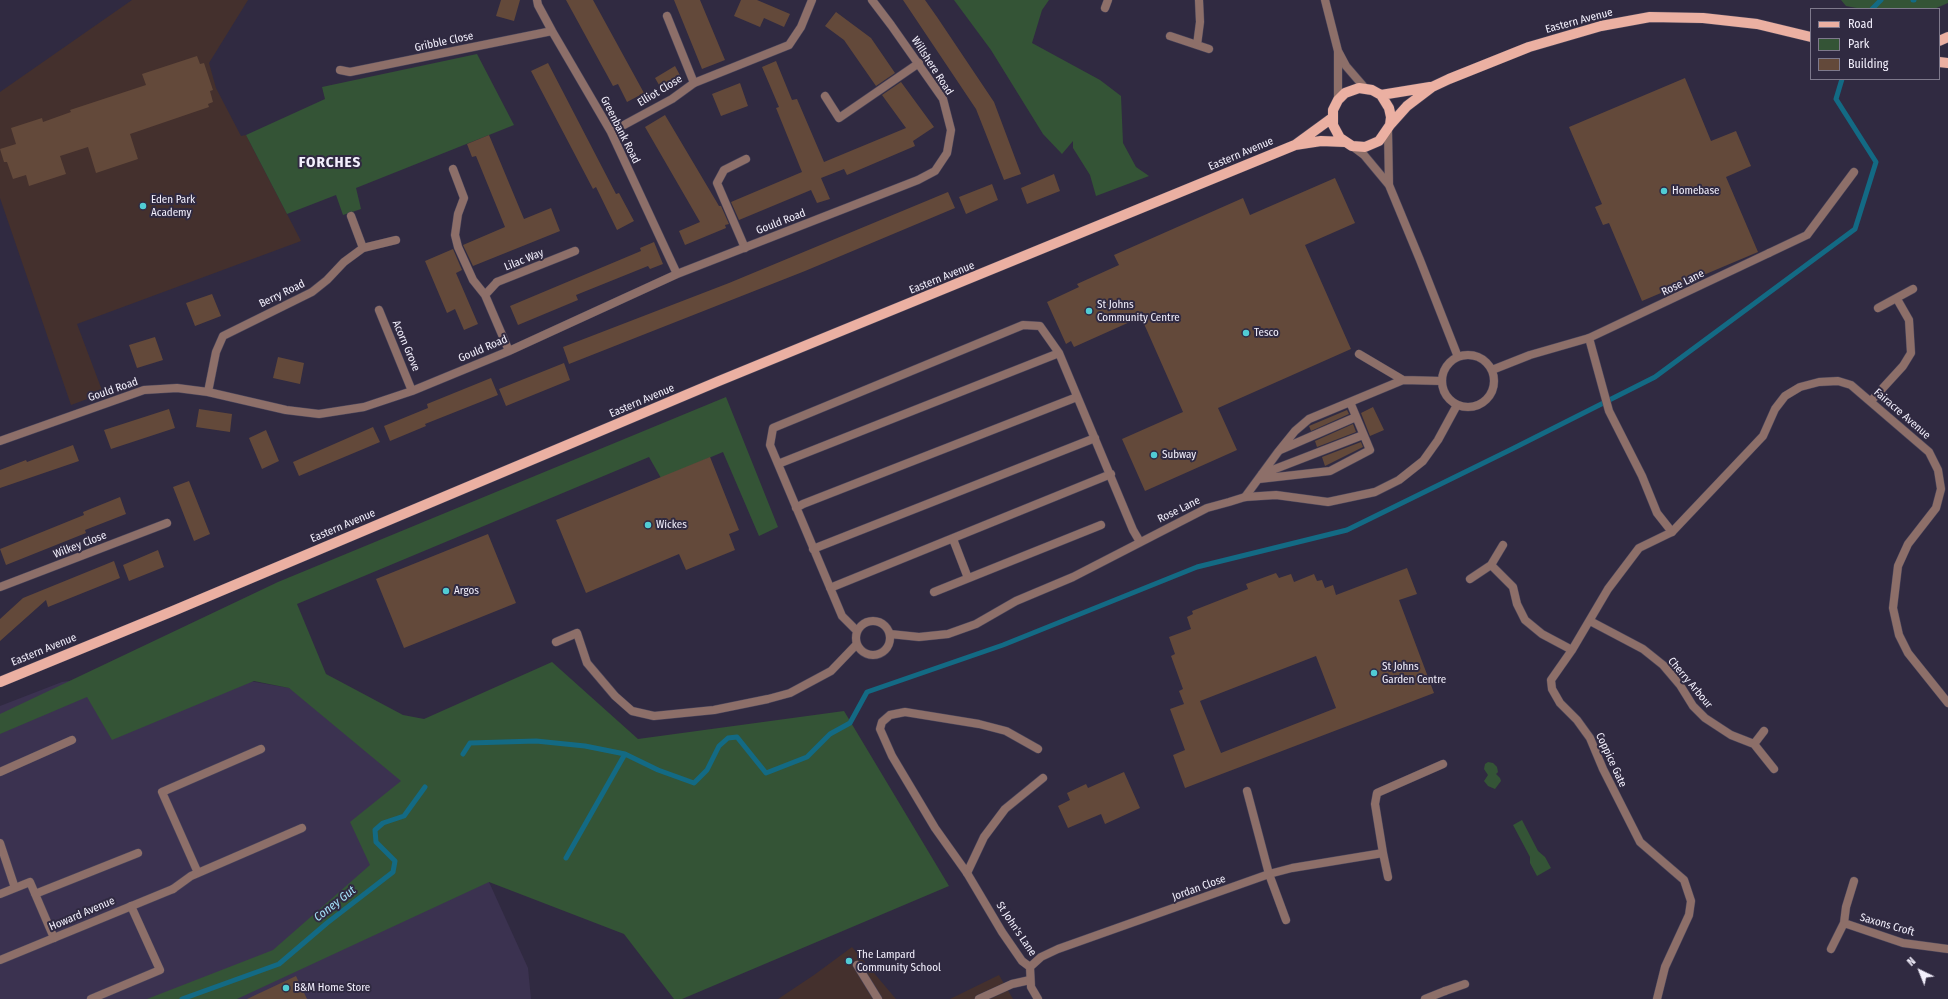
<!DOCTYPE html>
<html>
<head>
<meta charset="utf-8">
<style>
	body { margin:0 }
	#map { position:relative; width:1948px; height:999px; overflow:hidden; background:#302a41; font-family:"Fira Sans Condensed",sans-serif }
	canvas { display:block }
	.legend { position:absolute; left:1810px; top:8px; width:130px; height:72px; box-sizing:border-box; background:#302a41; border:1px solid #7e798c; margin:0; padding:5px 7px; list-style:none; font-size:12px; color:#f3f0fd }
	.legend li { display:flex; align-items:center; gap:8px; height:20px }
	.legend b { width:20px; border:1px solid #7e798c }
	.north { position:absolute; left:1900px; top:951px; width:40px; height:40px; -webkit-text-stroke:3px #302a41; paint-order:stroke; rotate:317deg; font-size:11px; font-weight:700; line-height:16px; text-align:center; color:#f3f0fd }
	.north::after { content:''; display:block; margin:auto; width:14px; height:18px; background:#f3f0fd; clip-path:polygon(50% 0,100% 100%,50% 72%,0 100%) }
</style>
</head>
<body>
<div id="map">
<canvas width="1948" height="999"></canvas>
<ul class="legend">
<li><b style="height:5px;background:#ebb0a2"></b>Road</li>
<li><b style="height:11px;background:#345436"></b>Park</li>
<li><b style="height:11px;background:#63493a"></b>Building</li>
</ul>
<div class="north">N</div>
</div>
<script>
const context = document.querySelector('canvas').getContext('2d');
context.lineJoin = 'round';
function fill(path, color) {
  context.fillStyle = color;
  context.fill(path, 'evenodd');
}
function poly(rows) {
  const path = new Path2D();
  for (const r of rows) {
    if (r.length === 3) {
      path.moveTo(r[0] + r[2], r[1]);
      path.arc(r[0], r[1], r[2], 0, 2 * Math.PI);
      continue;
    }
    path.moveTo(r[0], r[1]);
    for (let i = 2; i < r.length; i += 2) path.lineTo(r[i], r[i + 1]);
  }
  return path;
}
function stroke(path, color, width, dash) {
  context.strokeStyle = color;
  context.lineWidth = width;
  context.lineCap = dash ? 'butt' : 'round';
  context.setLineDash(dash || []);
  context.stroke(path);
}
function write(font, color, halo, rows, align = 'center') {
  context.font = font + ' "Fira Sans Condensed",sans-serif';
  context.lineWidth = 4;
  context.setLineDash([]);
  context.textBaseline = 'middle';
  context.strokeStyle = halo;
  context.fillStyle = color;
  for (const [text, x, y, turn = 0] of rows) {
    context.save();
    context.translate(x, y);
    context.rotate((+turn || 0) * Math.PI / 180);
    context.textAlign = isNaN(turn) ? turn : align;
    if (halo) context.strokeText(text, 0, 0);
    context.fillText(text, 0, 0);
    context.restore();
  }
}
fill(poly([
	[132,672,204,673,289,688,391,749,489,882,528,968,531,999,0,999,0,706,62,682]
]), '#3b3250');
fill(poly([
	[132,0,248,0,209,63,216,88,241,136,246,135,301,241,77,324,103,393,71,405,0,198,0,92],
	[852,947,896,999,778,999,814,975],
	[999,975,1013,999,950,999]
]), '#44302d');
fill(poly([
	[954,0,1049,0,1042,10,1032,43,1100,80,1121,96,1123,143,1136,167,1149,176,1096,196,1090,175,1073,148,1073,141,1062,154,1043,134,991,50],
	[1841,0,1948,0,1948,3,1934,9,1862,9,1846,6],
	[477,54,514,125,356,188,361,209,343,215,336,195,287,214,246,135,325,99,322,87],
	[726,397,778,527,759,536,723,452,661,478,649,457,297,604,326,674,403,715,424,719,552,662,638,739,844,711,949,886,682,999,674,999,624,934,489,882,237,999,147,999,273,950,370,865,350,822,401,781,289,688,254,681,112,740,87,697,0,734,0,714,278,582],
	[1488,762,1493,763,1497,767,1498,772,1496,774,1500,778,1501,781,1495,789,1488,786,1484,781,1488,775,1484,769,1485,764],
	[1522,820,1538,851,1545,857,1551,868,1537,876,1530,863,1530,857,1513,825]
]), '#345436');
stroke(poly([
	[1913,0,1914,0],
	[1872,9,1881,0],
	[463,754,470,743,536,741,585,746,625,754,658,770,694,783,707,770,719,746,728,738,737,737,766,773,807,757,830,734,850,723,867,692,1003,645,1197,567,1347,530,1512,449,1655,377,1855,229,1876,162,1836,99,1842,79],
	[566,858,625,754],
	[182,999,279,964,327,923,393,872,395,861,376,842,375,830,383,823,404,816,425,787]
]), '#136a84', 5);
fill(poly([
	[501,0,520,0,514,21,496,16],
	[566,0,593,0,644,93,627,102,618,84,613,86],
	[674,0,700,0,725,60,702,69],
	[741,0,757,0,790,14,784,27,764,18,760,27,734,16],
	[903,0,925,0,937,17,994,102,1021,174,1004,180,976,109],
	[836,12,871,38,895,73,876,86,844,40,825,26],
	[197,56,200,64,204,63,213,90,210,91,213,102,208,104,209,107,130,134,138,159,96,173,88,147,60,156,66,174,29,186,26,175,13,179,7,162,4,162,0,149,16,144,11,128,42,118,43,122,71,112,70,110,146,85,142,74],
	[776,61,792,100,797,99,824,162,906,128,882,95,901,82,934,127,913,141,915,146,847,175,844,169,821,178,830,199,817,203,811,190,739,220,731,202,802,172,776,108,779,107,762,67],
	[548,63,616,194,619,193,634,221,617,230,596,187,593,189,531,71],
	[675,66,682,79,662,90,655,78],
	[1685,78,1711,141,1736,131,1751,166,1726,177,1758,252,1642,301,1609,223,1603,225,1595,207,1602,204,1569,127],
	[740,83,748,106,721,116,712,94],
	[665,115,719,206,721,206,729,224,725,225,726,228,685,245,679,231,700,222,645,127],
	[489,135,524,219,551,208,560,231,473,266,463,245,505,227,476,156,472,157,467,144],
	[1054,174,1060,191,1027,204,1021,188],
	[1335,178,1355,223,1305,245,1351,349,1218,408,1237,450,1145,491,1122,439,1183,412,1141,317,1074,347,1071,341,1066,344,1047,302,1079,287,1077,284,1119,265,1114,255,1243,198,1250,215],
	[992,184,998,200,966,214,959,197],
	[948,192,955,208,805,271,569,364,563,347,729,283],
	[654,242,663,264,650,269,648,266,576,295,578,300,518,325,510,306,641,251,640,248],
	[453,249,462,270,456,273,478,324,464,330,455,309,447,313,425,261],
	[212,294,221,316,195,326,186,303],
	[155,337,163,360,137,368,129,345],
	[278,357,304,363,300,384,273,378],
	[564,363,570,380,506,406,499,389],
	[491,378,498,395,425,424,426,426,390,441,384,426,428,408,427,404],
	[1373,407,1384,430,1370,436,1361,413],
	[169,409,175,428,111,449,104,430],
	[199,409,232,414,230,432,196,427],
	[1347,410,1349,414,1311,431,1309,426],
	[1353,424,1356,432,1317,447,1315,441],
	[373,427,380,442,299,476,293,462],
	[266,430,279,461,262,469,249,438],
	[1361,442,1363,447,1325,466,1322,457],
	[73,445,79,461,0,488,0,470,26,460,27,462],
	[710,457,739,530,729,534,735,550,686,570,679,554,586,593,556,520],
	[189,481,210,534,194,541,173,487],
	[120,497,126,514,85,530,86,533,6,565,0,549,84,515,83,512],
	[488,534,516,603,404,648,376,579],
	[158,550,164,567,129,581,123,565],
	[114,561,120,578,48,607,46,600,0,641,0,619,23,598],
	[1407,568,1417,594,1399,600,1434,693,1185,788,1173,755,1185,750,1170,709,1184,704,1179,691,1183,689,1171,656,1175,654,1169,637,1191,629,1187,617,1193,614,1192,611,1248,589,1246,584,1276,573,1279,578,1291,574,1294,582,1314,574,1317,581,1322,580,1325,588,1333,585,1336,595],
	[1316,656,1336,708,1221,753,1200,701],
	[1124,772,1140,808,1105,824,1101,814,1068,828,1058,806,1070,800,1067,793,1086,784,1088,788],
	[296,976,307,999,247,999]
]), '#63493a');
const service = poly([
	[667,16,694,83],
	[825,96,839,118,919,63],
	[351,216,363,248],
	[745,248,717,183,724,170,746,159],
	[1769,253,1807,235,1854,172],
	[497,282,575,251],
	[1589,338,1609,411,1642,476,1657,513,1672,532],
	[1359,354,1403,380],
	[1280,450,1356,417],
	[778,464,1059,353],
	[1262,474,1363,435],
	[1259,479,1330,471,1370,450,1350,402],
	[1245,497,1278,452,1295,431,1309,419,1403,380,1442,381],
	[796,508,803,504,1077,397],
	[953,539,968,578],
	[813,549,1095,438],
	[830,588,1111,474],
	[934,592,1101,525],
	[857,631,842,616,770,445,773,428,1023,325,1040,326,1059,353,1133,530,1140,542],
	[556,642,577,633,587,663,615,696,632,711,654,716,714,710,768,699,790,693,831,671,856,645],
	[0,772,72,740],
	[1247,791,1269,874,1286,920],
	[0,843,15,888],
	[198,873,162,792,261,749],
	[967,873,935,828,892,756,880,729,882,722,890,715,905,712,979,724,1006,731,1038,749],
	[967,873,984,837,1005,809,1043,778],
	[173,889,191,876,302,828],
	[0,894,30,882,54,938],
	[35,894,138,853],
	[857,965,878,999],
	[1445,991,1465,984],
	[91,999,160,970,131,906],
	[979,999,1012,984,1030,980]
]);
const minor = poly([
	[537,0,538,5,552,31,611,132,677,274],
	[1325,0,1338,51,1338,100],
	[1105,8,1108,0],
	[1170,36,1209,49],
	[1197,45,1200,22,1199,0],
	[1338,51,1346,66,1365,88],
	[340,70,350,72,552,31],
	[1388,130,1389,185],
	[611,132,672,99,694,83,789,45,801,27,812,0],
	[1352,146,1364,155,1389,185,1420,260,1458,357],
	[453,169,464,198,458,214,455,235,458,247,473,280,485,295,509,351],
	[485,295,497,282],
	[1878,308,1913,289],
	[379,310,412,391],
	[1468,381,26],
	[1492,370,1530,355,1589,338,1769,253],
	[208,392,216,352,223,336,312,292,327,280,344,262,363,248,396,240],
	[1871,401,1903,366,1911,353,1909,320,1897,299],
	[0,441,144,390,177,388,208,392,286,410,319,414,364,407,412,391,509,351,677,274,918,180,935,171,947,153,951,130,943,99,891,25,872,0],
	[1491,565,1513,587,1517,604,1525,620,1542,634,1572,650],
	[1470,579,1491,565,1503,545],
	[0,587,167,523],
	[873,638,17],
	[1590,621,1643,649,1663,665,1680,685,1693,706,1705,718,1731,735,1754,744,1774,769],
	[890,634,919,637,948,634,976,624,1016,601,1073,577,1207,508,1229,502,1245,497,1276,495,1328,502,1375,492,1399,480,1423,461,1438,440,1457,405],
	[1754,744,1764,731],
	[1383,853,1388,877],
	[967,873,1002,932,1022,961,1030,967,1031,987,1038,999],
	[1844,923,1903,943,1948,949],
	[1831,949,1844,923,1846,907,1854,881],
	[0,960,173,889],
	[1030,967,1041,957,1058,949,1269,874,1292,868,1383,853,1375,804,1377,793,1443,764],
	[1425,999,1445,991],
	[1657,999,1665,967,1689,915,1691,901,1684,880,1640,842,1603,769,1590,738,1577,720,1560,703,1552,689,1551,680,1572,650,1608,589,1639,548,1672,532,1763,436,1775,409,1785,396,1800,387,1819,382,1838,381,1851,385,1929,452,1938,470,1941,489,1936,508,1908,544,1898,566,1893,608,1899,635,1908,653,1948,703]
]);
const primary = poly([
	[1939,41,1948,37],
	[1939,62,1948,63],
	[1381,95,1430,87],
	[1390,125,1391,117,1389,108,1381,95,1372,90,1359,88,1345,93,1338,100,1333,110,1333,125,1340,138,1352,146,1365,147,1379,141,1390,125,1407,106,1432,87,1449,79,1529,47,1601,26,1650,17,1703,18,1757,24,1811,37],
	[1295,145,1332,118],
	[0,682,173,611,719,381,1295,145,1321,141,1345,142]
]);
stroke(service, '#4b465b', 9);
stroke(minor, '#4b465b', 9);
stroke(primary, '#4b465b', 11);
stroke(service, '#8d6f69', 8);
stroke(minor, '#8d6f69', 8);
stroke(primary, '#ebb0a2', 10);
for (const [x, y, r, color] of [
	[1664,191,4,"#51ccd4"],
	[143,206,4,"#51ccd4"],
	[1089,311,4,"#51ccd4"],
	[1246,333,4,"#51ccd4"],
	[1154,455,4,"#51ccd4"],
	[648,525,4,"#51ccd4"],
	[446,591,4,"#51ccd4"],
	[1374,673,4,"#51ccd4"],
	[849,961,4,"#51ccd4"],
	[286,988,4,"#51ccd4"]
]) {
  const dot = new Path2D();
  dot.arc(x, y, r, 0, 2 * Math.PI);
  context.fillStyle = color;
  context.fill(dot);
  stroke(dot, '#302a41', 1.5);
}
write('11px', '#f3f0fd', '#302a41', [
	["Eastern Avenue",1579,21,-15],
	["Gribble Close",444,42,-12],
	["Willshere Road",932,66,57],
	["Elliot Close",660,91,-31],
	["Greenbank Road",620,130,63],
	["Eastern Avenue",1241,154,-23],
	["Gould Road",781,222,-21],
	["Lilac Way",524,260,-22],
	["Eastern Avenue",942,278,-22],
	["Rose Lane",1683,283,-26],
	["Berry Road",282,294,-26],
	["Acorn Grove",406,346,67],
	["Gould Road",483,349,-23],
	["Gould Road",113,390,-19],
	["Eastern Avenue",642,401,-23],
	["Fairacre Avenue",1902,414,41],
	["Rose Lane",1179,510,-26],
	["Eastern Avenue",343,526,-23],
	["Wilkey Close",80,545,-21],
	["Eastern Avenue",44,650,-22],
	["Cherry Arbour",1690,683,50],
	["Coppice Gate",1611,760,65],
	["Jordan Close",1199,888,-20],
	["Howard Avenue",82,914,-23],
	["Saxons Croft",1887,925,16],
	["St John's Lane",1016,929,56]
]);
write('11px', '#f3f0fd', '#302a41', [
	["Homebase",1672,191],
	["Eden Park",151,200],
	["Academy",151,213],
	["St Johns",1097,305],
	["Community Centre",1097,318],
	["Tesco",1254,333],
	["Subway",1162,455],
	["Wickes",656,525],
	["Argos",454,591],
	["St Johns",1382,667],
	["Garden Centre",1382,680],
	["The Lampard",857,955],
	["Community School",857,968],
	["B&M Home Store",294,988]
], 'left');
write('italic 12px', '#a4e0f8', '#302a41', [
	["Coney Gut",335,904,-38]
]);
context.letterSpacing = '1px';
write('bold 15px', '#f3f0fd', '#302a41', [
	["FORCHES",330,163]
]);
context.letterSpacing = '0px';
</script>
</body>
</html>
